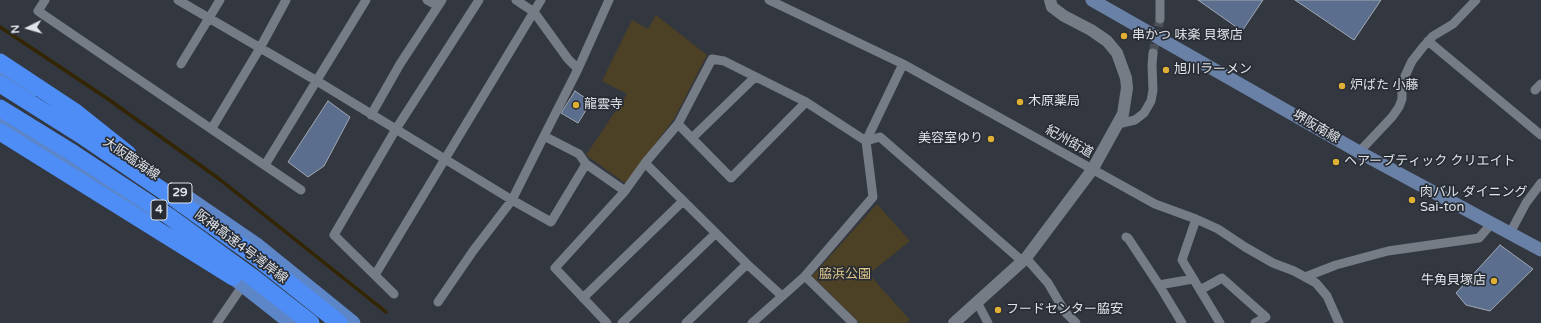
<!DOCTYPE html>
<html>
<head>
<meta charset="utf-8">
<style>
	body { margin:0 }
	#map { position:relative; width:1541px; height:323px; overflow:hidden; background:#323740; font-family:"Varela Round",sans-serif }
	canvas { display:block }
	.north { position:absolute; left:8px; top:8px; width:40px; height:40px; -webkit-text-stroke:3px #282d35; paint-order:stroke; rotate:265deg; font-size:11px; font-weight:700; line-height:16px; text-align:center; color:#e0e3e8 }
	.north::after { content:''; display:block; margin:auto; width:14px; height:18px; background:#e0e3e8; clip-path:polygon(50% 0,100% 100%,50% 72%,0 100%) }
</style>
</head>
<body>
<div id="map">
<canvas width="1541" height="323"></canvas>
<div class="north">N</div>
</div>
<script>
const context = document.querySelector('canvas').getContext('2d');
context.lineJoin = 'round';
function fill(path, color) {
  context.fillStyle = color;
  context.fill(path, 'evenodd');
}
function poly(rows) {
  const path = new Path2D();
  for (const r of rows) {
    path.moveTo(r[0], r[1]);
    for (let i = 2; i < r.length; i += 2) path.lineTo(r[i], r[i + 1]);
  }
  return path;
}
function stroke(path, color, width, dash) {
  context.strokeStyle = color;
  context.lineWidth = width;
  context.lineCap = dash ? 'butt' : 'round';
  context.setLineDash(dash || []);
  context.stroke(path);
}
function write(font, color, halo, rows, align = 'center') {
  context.font = font + ' "Varela Round","Noto Sans JP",sans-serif';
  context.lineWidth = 3.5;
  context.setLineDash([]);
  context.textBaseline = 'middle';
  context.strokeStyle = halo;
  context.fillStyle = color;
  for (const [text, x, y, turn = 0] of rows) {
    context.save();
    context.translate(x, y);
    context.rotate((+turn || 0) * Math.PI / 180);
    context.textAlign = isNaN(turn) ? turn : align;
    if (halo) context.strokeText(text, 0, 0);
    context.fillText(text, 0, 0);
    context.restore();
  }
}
fill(poly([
	[656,15,707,55,674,119,625,183,586,155,627,94,602,81,632,20,648,29],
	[877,204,910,241,869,274,910,320,907,323,860,323,812,276]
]), '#4c4025');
stroke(poly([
	[0,27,108,99,218,178,386,312]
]), '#332502', 3.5);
const building = poly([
	[1198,0,1263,0,1242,31,1198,0],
	[1295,0,1381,0,1354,40,1295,0],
	[575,91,591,102,578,123,561,113,575,91],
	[328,101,350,117,324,166,308,177,288,162,328,101],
	[1500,245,1533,269,1490,311,1466,305,1456,293,1500,245]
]);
fill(building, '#5b6e8d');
stroke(building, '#a1a8b2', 1);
stroke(poly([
	[1153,53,1160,19]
]), '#4c5159', 9, [9, 4.5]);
stroke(poly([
	[45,0,38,11,301,190],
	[178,0,317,81,512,200,551,222,586,164,625,191],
	[427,0,438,6],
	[516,0,534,12,568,59,578,69],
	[769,0,903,64,1155,204,1196,219,1218,229,1245,247,1273,263,1294,271,1316,283,1327,296,1339,323],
	[1160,19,1160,0],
	[1428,41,1541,135],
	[181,64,220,0],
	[1535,90,1541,84],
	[371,115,400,64,442,0],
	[678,124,731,178,806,102],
	[1118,124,1135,120,1144,113,1151,101,1153,90,1152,65,1153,53],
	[212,128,260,48,286,0],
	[692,138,755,77],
	[866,141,880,137,1022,261],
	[866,141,903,64],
	[1359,152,1392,117,1399,107,1402,99,1402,86,1405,76,1412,61,1423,47,1433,36,1453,24,1476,0],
	[645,163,747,264,782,296],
	[586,164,579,154,544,136,578,69,609,0],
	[265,165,366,0],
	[1196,219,1182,260,1220,323],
	[1510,233,1526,203,1541,183],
	[1126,237,1128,238,1159,285,1182,323],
	[1026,258,1048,283,1065,312,1076,323],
	[375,275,541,0],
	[805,276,853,323],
	[1305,277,1336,265,1388,251,1479,238,1492,223],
	[1159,285,1193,279],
	[1200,290,1222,278,1266,317,1255,323],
	[394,294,334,235,396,129,479,0],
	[583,298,683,201],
	[438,302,473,251,512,200,544,136],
	[977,302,988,323],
	[217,323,243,285],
	[607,323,555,268,625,191,645,163,678,124,712,59,724,61,806,102,866,141,873,197,805,276,752,323],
	[622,323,716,233],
	[686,323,747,264]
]), '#767c85', 9);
stroke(poly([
	[954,323,1026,258,1092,170,1123,114,1127,88,1126,78,1117,53,1107,41,1091,30,1064,16,1052,7,1050,0]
]), '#767c85', 12);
stroke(poly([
	[1092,0,1359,152,1541,250]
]), '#6a81a7', 13);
stroke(poly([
	[0,73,30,91],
	[0,118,150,216],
	[182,194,258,246,353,323],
	[224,270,291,323]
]), '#5d86c8', 15);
stroke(poly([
	[0,62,74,111,128,154],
	[0,84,81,135,178,201,259,259,339,323],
	[0,108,73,153,170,217,251,276,311,323],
	[0,132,233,277]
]), '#4d8df5', 17);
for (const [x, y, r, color] of [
	[1124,36,4,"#dfb034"],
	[1166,70,4,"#dfb034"],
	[1342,86,4,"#dfb034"],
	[1020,102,4,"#dfb034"],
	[576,105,4,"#dfb034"],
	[991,139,4,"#dfb034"],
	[1336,162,4,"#dfb034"],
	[1412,200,4,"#dfb034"],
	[1494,281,4,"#dfb034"],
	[998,310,4,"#dfb034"]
]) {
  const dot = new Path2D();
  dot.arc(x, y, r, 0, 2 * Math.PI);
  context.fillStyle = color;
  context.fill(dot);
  stroke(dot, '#282d35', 1.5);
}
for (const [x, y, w] of [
	[180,193,24],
	[159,210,16]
]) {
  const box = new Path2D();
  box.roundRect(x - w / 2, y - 10, w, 20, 3);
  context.fillStyle = '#282d35';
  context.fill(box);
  stroke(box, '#e0e3e8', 1);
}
write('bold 12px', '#e0e3e8', null, [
	["29",180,193],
	["4",159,210]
]);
write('13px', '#e0e3e8', '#282d35', [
	["串かつ 味楽 貝塚店",1132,36],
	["旭川ラーメン",1174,70],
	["炉ばた 小藤",1350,86],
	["木原薬局",1028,102],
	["龍雲寺",584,105],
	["美容室ゆり",983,139,"right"],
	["ヘアーブティック クリエイト",1344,162],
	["肉バル ダイニング",1420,193],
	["Sai-ton",1420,208],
	["牛角貝塚店",1486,281,"right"],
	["フードセンター脇安",1006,310]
], 'left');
write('13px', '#e0e3e8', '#282d35', [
	["堺阪南線",1316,127,30],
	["紀州街道",1069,142,29],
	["大阪臨海線",131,159,34],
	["阪神高速4号湾岸線",241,247,37]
]);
write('13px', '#e1c689', '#282d35', [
	["脇浜公園",845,275]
]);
</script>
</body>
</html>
